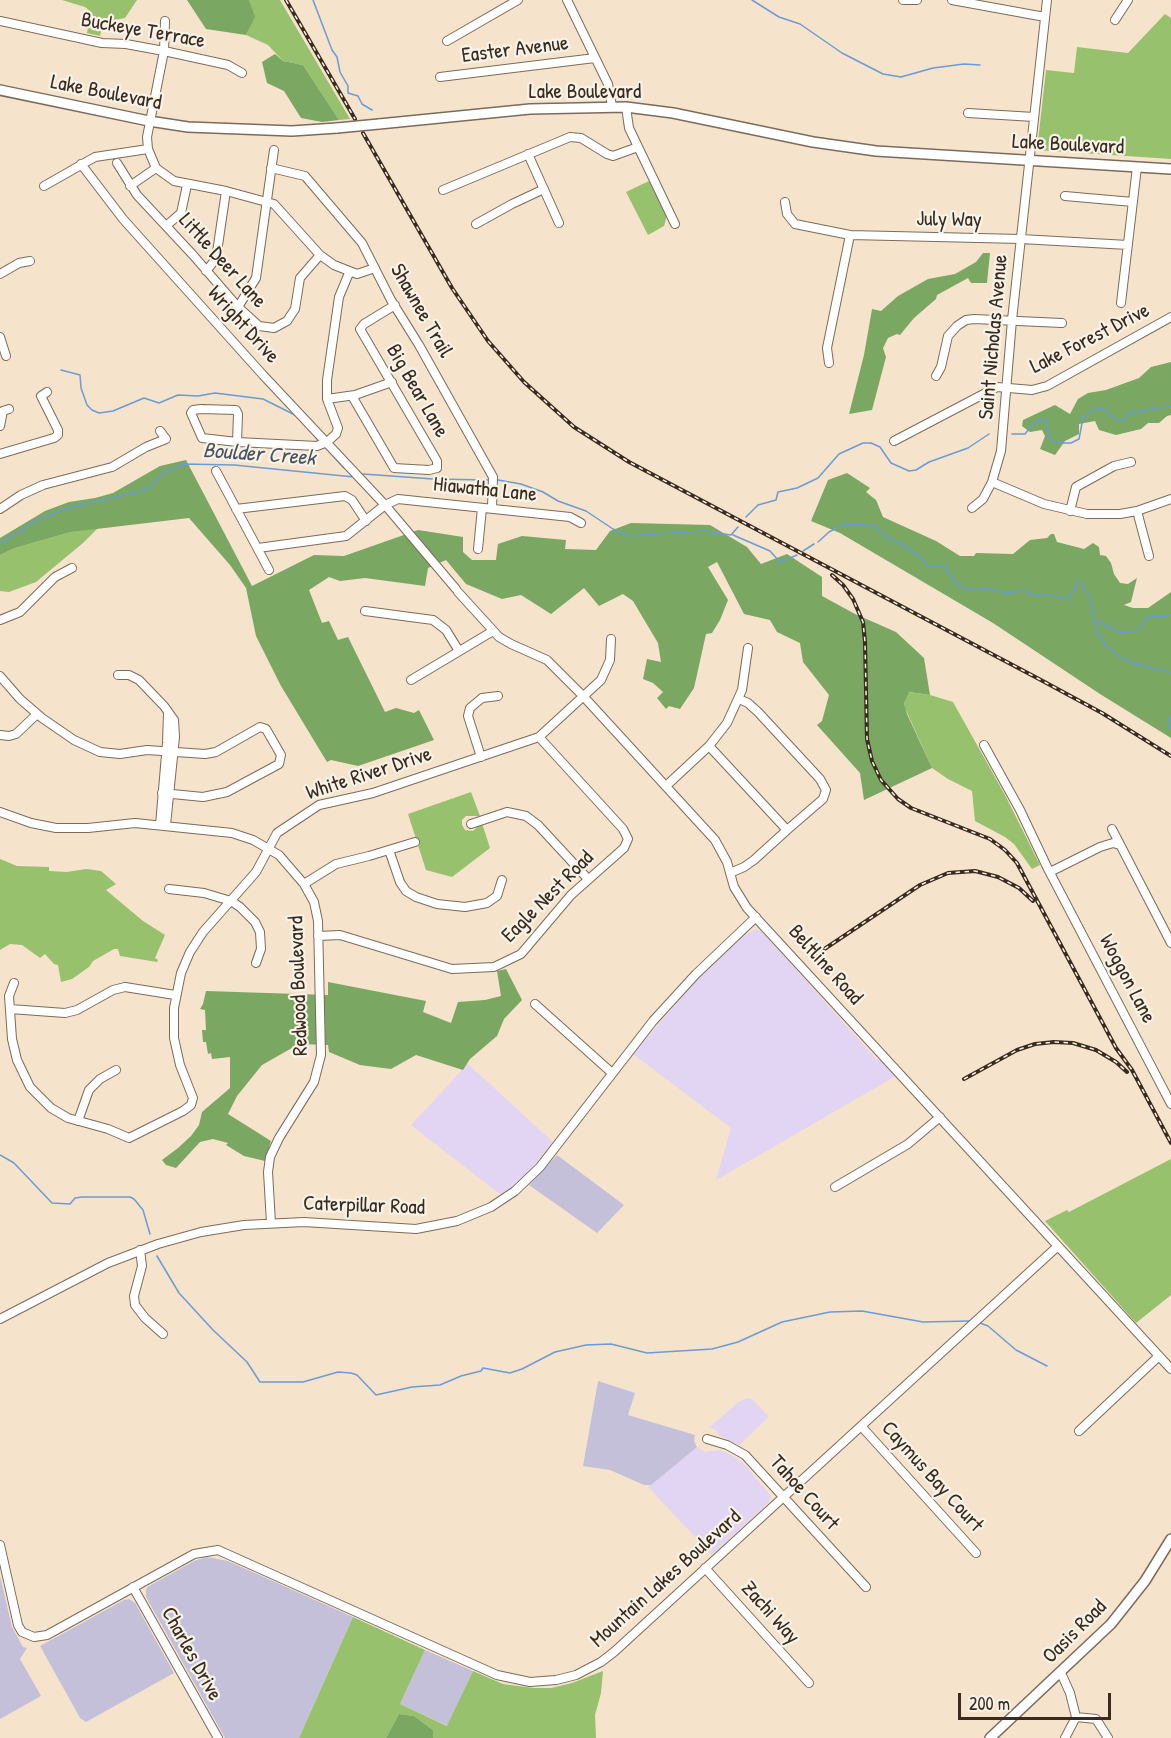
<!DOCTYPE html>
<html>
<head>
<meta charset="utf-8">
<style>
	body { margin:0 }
	#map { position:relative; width:1171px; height:1738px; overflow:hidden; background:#f5e3cc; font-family:"Patrick Hand",sans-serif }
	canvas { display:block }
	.scale { position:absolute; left:958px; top:1693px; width:153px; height:27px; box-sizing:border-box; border:3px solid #3b2a1e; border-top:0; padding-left:8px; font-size:18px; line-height:21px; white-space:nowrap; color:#3b2a1e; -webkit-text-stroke:4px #f7f3e8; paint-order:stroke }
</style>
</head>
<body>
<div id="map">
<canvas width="1171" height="1738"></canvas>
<div class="scale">200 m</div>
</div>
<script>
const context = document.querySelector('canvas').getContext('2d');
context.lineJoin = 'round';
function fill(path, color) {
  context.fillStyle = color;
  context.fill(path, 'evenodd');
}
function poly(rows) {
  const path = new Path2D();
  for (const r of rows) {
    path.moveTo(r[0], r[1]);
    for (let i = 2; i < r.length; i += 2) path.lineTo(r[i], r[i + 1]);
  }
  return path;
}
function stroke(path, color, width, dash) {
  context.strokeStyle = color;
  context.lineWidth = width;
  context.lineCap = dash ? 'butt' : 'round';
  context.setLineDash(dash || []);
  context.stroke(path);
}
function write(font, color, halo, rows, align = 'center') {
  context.font = font + ' "Patrick Hand",sans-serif';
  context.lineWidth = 4.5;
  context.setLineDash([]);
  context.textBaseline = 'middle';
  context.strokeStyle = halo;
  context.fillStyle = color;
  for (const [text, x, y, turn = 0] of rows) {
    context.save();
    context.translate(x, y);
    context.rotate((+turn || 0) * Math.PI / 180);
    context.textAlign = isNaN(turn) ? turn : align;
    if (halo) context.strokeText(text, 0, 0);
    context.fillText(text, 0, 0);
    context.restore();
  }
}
fill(poly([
	[756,929,762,932,878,1061,880,1059,896,1076,716,1180,731,1128,633,1054,695,982,745,935],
	[468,1064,553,1142,526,1175,501,1195,411,1125],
	[747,1398,752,1399,769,1417,739,1445,720,1436,716,1430,710,1427,737,1403],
	[697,1447,705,1452,720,1450,735,1457,744,1464,771,1496,768,1503,712,1555,648,1487]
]), '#e2d4f3');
fill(poly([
	[557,1155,624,1205,597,1233,529,1185],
	[598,1381,635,1393,628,1415,695,1435,694,1441,697,1447,651,1485,644,1485,610,1470,583,1466],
	[207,1557,228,1561,353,1617,299,1738,225,1738,146,1597,146,1589,149,1586,194,1561],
	[0,1576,12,1627,23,1647,27,1648,20,1659,41,1696,0,1719],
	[129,1599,135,1603,174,1673,86,1722,80,1718,40,1646,124,1600],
	[425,1650,473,1671,448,1726,400,1704]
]), '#c5c0da');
fill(poly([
	[62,0,137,0,125,18,103,22,100,36,87,33,91,12,85,7],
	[249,0,280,0,350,119,339,120,303,65,283,61,268,45,246,35,254,17],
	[1165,14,1171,18,1171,159,1037,150,1046,70,1074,73,1077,47,1128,53],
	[649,181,667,215,664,226,648,235,626,192],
	[98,528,83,543,36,582,9,592,0,591,0,555,15,548,71,532],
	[908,692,930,695,953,702,1005,795,1040,865,1032,869,1014,844,1005,837,975,821,972,791,948,779,932,768,905,708,904,702],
	[471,792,480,816,466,816,462,820,462,825,465,830,473,831,482,823,490,848,452,877,426,870,408,814],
	[0,859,17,866,49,867,49,871,67,872,86,869,101,871,116,884,106,890,143,921,165,935,155,958,158,960,157,962,120,956,118,949,114,949,93,961,89,967,72,979,61,982,58,965,54,964,45,954,40,958,22,945,10,944,0,950],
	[1171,1159,1171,1295,1136,1323,1045,1221,1067,1210,1069,1212],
	[353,1617,425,1650,400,1704,447,1726,473,1671,503,1684,534,1688,551,1688,572,1683,603,1671,601,1693,595,1715,596,1738,433,1738,433,1730,414,1716,399,1714,386,1738,299,1738]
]), '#98c16e');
fill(poly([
	[187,0,249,0,255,17,246,35,206,29],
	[275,54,283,61,303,65,339,120,322,122,301,118,284,91,267,83,262,62],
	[983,253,990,253,987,283,971,283,968,278,937,295,936,299,914,318,900,335,897,334,888,338,883,348,886,357,872,410,849,414,864,355,872,309,881,311,898,296,928,279,955,274,976,262],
	[1171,362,1171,415,1167,416,1159,423,1148,423,1141,429,1116,435,1099,430,1095,421,1079,424,1079,434,1065,441,1055,455,1040,449,1045,436,1042,430,1030,432,1022,426,1023,420,1055,405,1070,414,1078,399,1088,393,1106,390,1139,378,1151,367],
	[186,460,252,586,314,555,344,556,418,530,463,537,463,552,472,560,496,560,498,544,522,536,566,540,565,549,596,550,610,531,631,523,710,525,747,547,761,564,787,554,822,577,822,596,855,614,896,632,924,658,930,695,909,692,904,703,907,714,932,768,864,800,860,773,817,725,822,721,829,695,803,662,800,643,777,632,770,620,744,614,717,562,708,567,728,600,720,620,712,633,706,634,694,688,680,709,669,706,666,709,657,698,663,692,653,683,643,679,647,659,661,662,658,643,633,601,623,594,599,606,584,588,551,614,521,595,502,599,466,584,446,560,428,568,425,586,365,578,340,581,329,577,309,590,322,623,329,621,338,640,348,637,385,712,396,708,414,713,419,710,434,740,358,766,331,760,327,762,281,686,256,636,246,588,230,565,189,518,71,532,15,548,0,555,0,538,45,511,69,502,95,498,113,493,160,466],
	[847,473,870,488,866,492,876,500,883,517,936,541,960,556,974,556,976,553,1013,554,1030,540,1047,538,1051,534,1054,534,1057,542,1084,549,1093,543,1099,547,1100,555,1106,556,1111,563,1114,574,1120,583,1128,584,1137,578,1131,602,1124,605,1133,608,1148,608,1171,592,1171,738,1100,694,993,623,840,533,811,521,828,480],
	[506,969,522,1000,504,1019,497,1036,470,1059,463,1070,416,1055,391,1069,360,1065,329,1052,328,1045,299,1044,262,1065,237,1096,228,1114,271,1141,265,1161,244,1156,226,1145,228,1143,213,1139,200,1142,176,1168,166,1165,162,1160,178,1148,191,1136,199,1125,202,1112,230,1088,230,1057,212,1059,211,1053,208,1054,206,1042,203,1042,202,1030,206,1030,205,1010,200,1009,203,1004,206,991,328,995,328,982,426,1001,423,1012,451,1023,458,1002,485,1000,501,996,497,971],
	[399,1714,414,1716,433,1730,433,1738,386,1738]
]), '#7aa761');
stroke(poly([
	[313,0,332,50,337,57,340,72,348,86,348,93,358,96,362,104,372,110],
	[752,0,779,17,800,24,842,53,883,74,901,77,933,68,964,64,980,65],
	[61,370,80,375,81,388,87,405,92,410,99,413,113,411,144,398,159,403,178,395,198,396,215,393,263,399,295,415],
	[301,420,318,440],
	[1012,434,1025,434,1033,424,1041,419,1046,420,1051,441,1057,443,1071,443,1079,439,1083,418,1097,408,1103,409,1117,420,1122,421,1129,413,1171,406],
	[326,448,344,468],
	[363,474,433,479,489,480],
	[498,480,521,484,543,492,558,501,586,511,613,529,629,536,705,531,731,535,738,527],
	[746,517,758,505,776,500,778,492,797,488,818,478,839,454,863,443,871,443,880,447,891,463,909,471,916,470,929,462,968,448,989,434],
	[733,535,770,551,780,562,797,555],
	[818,542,829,532,844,524,873,525,886,537,904,546,918,555,928,566,944,566,958,586,975,590,986,588,1006,593,1024,591,1035,595,1051,595,1067,600,1078,583,1082,582,1091,601,1096,631,1109,649,1122,658,1136,664,1171,672],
	[0,544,34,522,62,510,148,489,163,473,184,464,234,465,354,477],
	[803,551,814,544],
	[1096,621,1122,633,1136,631,1145,623,1149,616,1164,617,1171,615],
	[1171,716,1169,723,1171,729],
	[0,1155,14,1163,52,1203,70,1204,75,1198,82,1197,130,1197,134,1199,143,1210,150,1234],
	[157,1256,179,1293,213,1330,247,1362,260,1382,303,1382,338,1372,351,1373,357,1375,376,1395,412,1387,440,1385,461,1376,481,1371,483,1368,510,1373,522,1369,555,1352,586,1345,611,1344,647,1353,712,1349,738,1342,782,1322,830,1312,862,1311,923,1322,970,1321],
	[980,1323,988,1326,1016,1350,1047,1366]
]), '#6a9cd5', 1.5);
const minor = poly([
	[567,0,608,84,612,106],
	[903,0,917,0],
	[952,0,1045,17],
	[1115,20,1128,0],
	[0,21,102,43,126,44,164,51,228,65,242,73],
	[165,21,164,51,147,137,148,149,156,168,174,181,226,191,274,204,320,255,334,265,357,274,375,268],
	[447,41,518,0],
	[440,77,595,58],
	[626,107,629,128,675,224],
	[968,113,1034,117],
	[528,154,559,223],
	[117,163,137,195,193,255,238,307,259,326,274,328,287,321,295,309,300,278,320,255],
	[81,164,123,219,263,375,385,505,456,589],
	[271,168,305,176,362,243,391,300,419,345,493,477,492,508],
	[44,186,95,157,148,149],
	[130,186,156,168],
	[443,190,570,137,581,138,607,154,613,156,638,147],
	[1065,196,1133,202],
	[785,202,787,214,795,224,850,235,1021,239,1128,245],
	[476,224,512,204,544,189],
	[166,226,181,213,187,185],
	[206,271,216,259,226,191],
	[0,274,19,263,30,261],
	[1121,303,1137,167],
	[238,307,256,278,274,150],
	[0,337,6,356],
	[829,363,827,348,850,235],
	[936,376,941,367,948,336,957,326,966,320,974,319,1062,323],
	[352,396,394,468,429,470,437,468,437,461,360,329,364,324,395,305],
	[327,399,355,395,392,382],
	[201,409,236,410,238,414,237,442,202,438,191,413,193,410,201,409],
	[0,426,3,411,9,409],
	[894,441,997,387,1032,390,1047,386,1171,317],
	[237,442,317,446,327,442,336,434,338,428,327,399,327,380,339,297,349,273],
	[0,454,54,438,58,435,58,430,41,396,47,392],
	[216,471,269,570],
	[992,482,1044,504,1087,514,1120,514,1137,511,1171,499],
	[972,508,983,499,992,482,1001,451,1012,320,1047,0],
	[0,509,21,495,43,485,112,467,146,447,166,439,160,431],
	[236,509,345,496,352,500,366,521],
	[1070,511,1076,487,1114,466,1131,462],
	[1137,511,1149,556],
	[258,548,346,536,385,505,398,499,570,517,581,523],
	[478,549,482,508],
	[458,592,499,637,511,644,547,660,584,697,715,840,727,862,734,887,747,908,1171,1369],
	[365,611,433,620,446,630,459,651],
	[0,620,20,612,55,577,72,568],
	[118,675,129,675,139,680,164,706,174,720,175,737,166,825],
	[0,676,20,699,42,718,74,740,100,752,120,754,147,750,205,754,216,752,260,727,266,729,281,755,279,764,227,792,203,797,162,793],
	[411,680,493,631],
	[0,735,9,736,16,734,37,714],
	[984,745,1020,810,1048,869,1171,1104],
	[709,746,787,830],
	[481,757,468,716,470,708,482,698,498,696],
	[666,786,709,746,727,723,742,690,748,648],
	[0,812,31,823,56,828,88,828,135,823,232,833,253,840,279,855,304,884,314,902,318,921,321,1055,314,1082,279,1138,270,1157,268,1172,271,1223],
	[471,824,507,812,526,816,538,825,588,879],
	[160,825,167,743,168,713],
	[1112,829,1171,943],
	[389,850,400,882,406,891,416,897,437,904,465,907,487,903,497,896,502,880],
	[1050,872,1100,847,1113,843,1120,845],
	[730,873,744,867,754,860,787,830,823,799,826,790,820,779,758,712,748,703,739,699],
	[304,884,336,864,369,856,415,842],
	[169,889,204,893,231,901,240,907,255,922,260,932,261,949,256,963],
	[318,936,340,935,452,969,494,967,521,954,571,895,624,848,628,839,623,829,539,737],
	[14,983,9,996,12,1039,17,1060,30,1087,51,1108,68,1118,108,1129,129,1138,183,1111,191,1105,193,1098,180,1065,174,1038,174,1008,181,973,190,952,203,932,256,872,277,833,319,805,373,793,539,737,601,680,610,660,611,639],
	[535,1004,612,1073],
	[10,1009,65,1013,77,1010,113,990,125,987,175,995],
	[78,1121,89,1090,100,1079,116,1070],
	[835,1187,908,1144,940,1117],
	[140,1250,142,1266,134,1296,135,1305,145,1318,163,1334],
	[0,1319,108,1263,158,1244,201,1232,244,1225,304,1222,416,1229,457,1221,491,1207,515,1191,540,1167,653,1021,696,974,756,917],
	[861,1426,976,1553],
	[1079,1431,1159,1356],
	[707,1439,727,1445,745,1455,866,1587],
	[0,1545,18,1625,22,1632,34,1637,47,1635,194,1554,218,1550,497,1675,530,1682,556,1680,576,1675,601,1662,614,1652,1058,1246],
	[705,1568,809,1683],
	[133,1587,218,1738],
	[1061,1673,1070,1693,1076,1717,1096,1719,1108,1738],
	[1065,1738,1076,1717]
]);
const major = poly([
	[0,90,149,121,188,127,292,131,337,128],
	[379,124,530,109,626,107,673,113,813,142,876,151,1171,169],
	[990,1738,1111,1624,1145,1581,1171,1539]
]);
stroke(minor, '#7c6b5b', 10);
stroke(major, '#7c6b5b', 12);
stroke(minor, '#fff', 8);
stroke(major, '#fff', 9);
const rail = poly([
	[286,0,355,119],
	[363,133,452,288,488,341,524,382,574,427,629,462,1039,679,1102,713,1171,756],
	[832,575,843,585,853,599,863,622,865,642,867,739,872,761,881,780,898,799,911,808,990,839,1005,850,1017,863,1116,1048,1132,1070,1171,1143],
	[817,954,920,885,948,873,975,871,998,877,1019,888,1033,901],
	[964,1079,1017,1050,1035,1044,1054,1042,1073,1043,1096,1050,1116,1062,1127,1072]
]);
stroke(rail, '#3b2a1e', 4);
stroke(rail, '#f7f3e8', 1.5, [4.5]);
const majorBridge = poly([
	[337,128,379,124]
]);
stroke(majorBridge, '#7c6b5b', 12, []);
stroke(majorBridge, '#fff', 9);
write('21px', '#3b2a1e', '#f7f3e8', [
	["Buckeye Terrace",143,31,10],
	["Easter Avenue",515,50,-7],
	["Lake Boulevard",585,92],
	["Lake Boulevard",106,93,11],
	["Lake Boulevard",1068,145,3],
	["July Way",949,220,1],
	["Little Deer Lane",222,261,48],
	["Shawnee Trail",421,311,60],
	["Wright Drive",243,325,48],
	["Saint Nicholas Avenue",994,337,-85],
	["Lake Forest Drive",1090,339,-27],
	["Big Bear Lane",417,391,60],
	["Hiawatha Lane",485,490,6],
	["White River Drive",369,774,-18],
	["Eagle Nest Road",548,897,-45],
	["Beltline Road",825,965,48],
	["Woggon Lane",1127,979,62],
	["Redwood Boulevard",299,986,-92],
	["Caterpillar Road",364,1206,2],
	["Caymus Bay Court",932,1477,48],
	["Tahoe Court",804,1493,48],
	["Mountain Lakes Boulevard",666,1579,-42],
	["Zachi Way",770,1613,48],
	["Oasis Road",1075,1632,-45],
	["Charles Drive",191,1654,61]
]);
write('italic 22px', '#4b525e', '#f7f3e8', [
	["Boulder Creek",259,455,4]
]);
</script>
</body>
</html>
